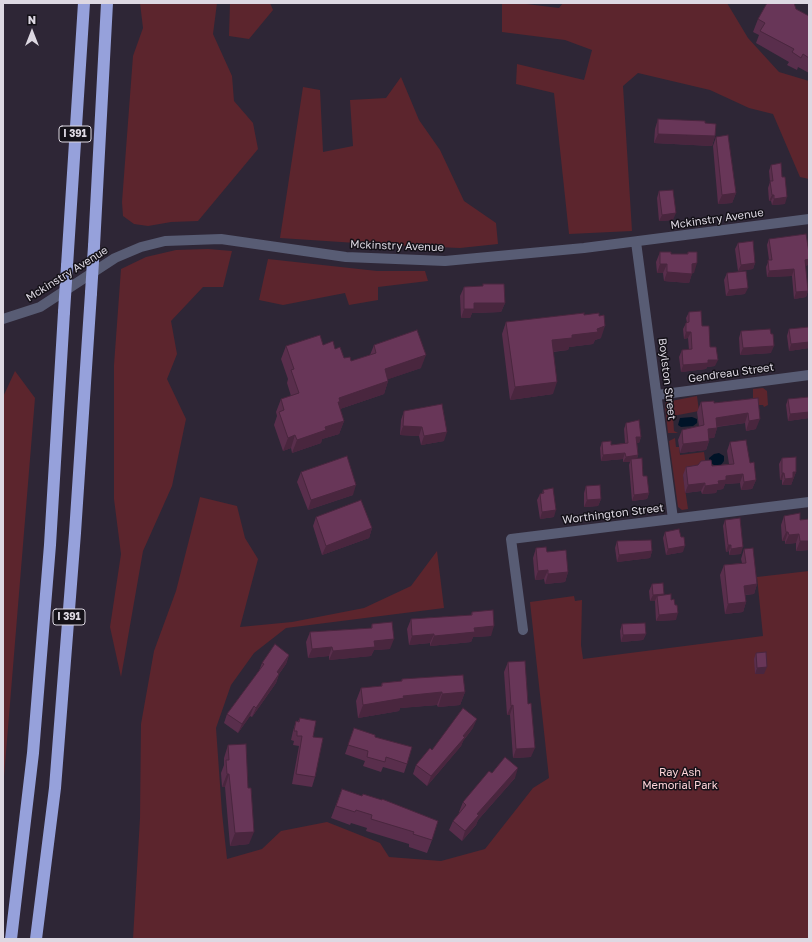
<!DOCTYPE html>
<html>
<head>
<meta charset="utf-8">
<style>
	body { margin:0 }
	#map { position:relative; width:812px; height:942px; overflow:hidden; background:#2e2636; font-family:"Golos Text",sans-serif }
	canvas { display:block }
	.frame { position:absolute; inset:0; border:4px solid #ddd8e2; pointer-events:none }
	.north { position:absolute; left:12px; top:12px; width:40px; height:40px; -webkit-text-stroke:3px #141118; paint-order:stroke; rotate:0deg; font-size:11px; font-weight:700; line-height:16px; text-align:center; color:#ddd8e2 }
	.north::after { content:''; display:block; margin:auto; width:14px; height:18px; background:#ddd8e2; clip-path:polygon(50% 0,100% 100%,50% 72%,0 100%) }
</style>
</head>
<body>
<div id="map">
<canvas width="812" height="942"></canvas>
<div class="frame"></div>
<div class="north">N</div>
</div>
<script>
const context = document.querySelector('canvas').getContext('2d');
context.lineJoin = 'round';
function fill(path, color) {
  context.fillStyle = color;
  context.fill(path, 'evenodd');
}
function poly(rows) {
  const path = new Path2D();
  for (const r of rows) {
    path.moveTo(r[0], r[1]);
    for (let i = 2; i < r.length; i += 2) path.lineTo(r[i], r[i + 1]);
  }
  return path;
}
function stroke(path, color, width, dash) {
  context.strokeStyle = color;
  context.lineWidth = width;
  context.lineCap = dash ? 'butt' : 'round';
  context.setLineDash(dash || []);
  context.stroke(path);
}
function write(font, color, halo, rows, align = 'center') {
  context.font = font + ' "Golos Text",sans-serif';
  context.lineWidth = 3;
  context.setLineDash([]);
  context.textBaseline = 'middle';
  context.strokeStyle = halo;
  context.fillStyle = color;
  for (const [text, x, y, turn = 0] of rows) {
    context.save();
    context.translate(x, y);
    context.rotate((+turn || 0) * Math.PI / 180);
    context.textAlign = isNaN(turn) ? turn : align;
    if (halo) context.strokeText(text, 0, 0);
    context.fillText(text, 0, 0);
    context.restore();
  }
}
fill(poly([
	[140,3,217,3,213,34,232,76,234,101,253,123,258,149,198,221,171,222,148,226,134,224,123,216,122,202,133,56,143,28],
	[230,3,270,3,273,10,249,39,229,36],
	[502,3,518,3,559,8,563,3,727,3,748,38,779,72,809,81,809,179,800,177,773,114,749,108,710,90,638,73,623,86,632,231,569,234,554,93,516,84,517,64,584,80,592,50,565,40,502,32],
	[401,77,419,120,440,150,464,201,496,223,498,244,460,248,387,245,280,238,303,87,320,90,323,152,353,146,350,100,386,98],
	[208,249,232,251,223,287,203,287,171,321,177,354,167,379,186,419,172,486,143,551,121,677,110,627,121,554,114,499,114,365,121,269,146,257,176,250],
	[268,259,377,271,425,271,428,281,378,287,378,300,349,305,345,293,283,305,259,300],
	[15,371,35,398,3,789,3,397],
	[763,388,767,391,768,405,764,407,763,405,757,405,753,408,753,389],
	[697,396,699,411,673,416,674,431,678,433,668,433,665,406,666,402],
	[675,438,676,447,679,447,680,455,704,452,706,466,683,475,688,509,682,510,678,507,669,441],
	[200,497,237,506,245,538,258,559,240,627,292,622,364,608,411,586,437,551,444,608,286,628,254,653,231,685,216,728,222,813,227,859,262,849,281,831,327,822,380,843,389,857,441,861,485,849,533,788,549,778,530,602,574,596,575,601,582,600,581,645,583,659,763,636,757,577,809,571,809,939,133,939,140,818,141,724,154,651,176,591]
]), '#5c252d');
fill(poly([
	[692,417,697,419,697,423,693,426,681,427,678,425,680,418],
	[719,453,724,456,724,461,721,465,716,466,710,463,709,458,714,454]
]), '#001327');
stroke(poly([
	[636,242,673,519],
	[3,319,40,307,115,258,141,247,165,241,221,239,346,257,445,261,584,248,809,219],
	[657,395,809,375],
	[523,630,511,539,809,502]
]), '#585c74', 10);
stroke(poly([
	[94,246,107,3],
	[67,266,84,3],
	[11,939,33,753,50,545,64,312],
	[36,939,55,788,75,533,91,293]
]), '#96a1db', 12);
stroke(poly([
	[91,293,94,246],
	[64,312,67,266]
]), '#96a1db', 12);
fill(poly([
	[796,9,809,16,809,73,798,67,797,70,787,65,789,62,756,43,759,35,753,32,758,19],
	[658,119,705,123,715,136,712,146,654,143,655,129],
	[716,137,736,193,732,203,718,204,713,146],
	[771,165,785,204,772,205,771,201,769,201,768,188,770,182,769,171],
	[659,191,673,220,659,221,657,198],
	[769,239,808,265,805,266,808,291,806,297,794,299,792,276,767,277,766,267,769,260,767,245],
	[738,243,755,263,753,269,738,271,735,249],
	[660,252,671,254,687,254,688,252,694,273,692,273,689,283,664,281,663,273,657,273,656,262],
	[727,273,745,294,726,296,724,280],
	[483,284,505,303,501,312,472,313,470,318,461,318,460,296,464,287,483,286],
	[689,312,702,326,710,347,715,366,707,367,706,369,681,372,679,357,682,350,689,350,688,338,684,339,683,329,686,323,687,323,686,318],
	[584,315,601,338,595,340,593,344,569,347,568,350,553,352,553,394,510,400,502,334,506,322],
	[809,327,809,348,789,351,787,336,789,329],
	[741,331,771,334,771,353,740,355,739,338],
	[323,345,335,349,344,358,351,361,370,355,374,345,421,368,388,379,388,381,384,394,340,409,344,421,339,434,322,439,321,443,292,453,291,448,283,451,274,425,277,416,276,412,281,399,291,396,287,383,288,379,281,359,286,346],
	[809,397,809,418,788,421,786,405,788,399],
	[758,398,756,429,746,431,745,423,717,427,717,428,714,438,709,438,709,441,706,450,680,453,678,440,682,430,699,426,697,412,701,402,714,403],
	[404,411,444,441,421,445,419,436,400,435,401,420],
	[626,423,641,437,639,443,637,443,638,455,637,459,649,493,647,499,632,501,629,465,630,462,623,462,623,459,601,461,600,448,602,442,611,445,625,443,624,429],
	[730,442,750,463,756,480,752,489,741,490,740,483,725,484,723,489,717,490,716,493,702,494,701,491,685,493,683,475,686,467,698,465,712,466,729,464,727,451],
	[782,458,796,472,791,485,782,485,782,480,780,480,779,464],
	[301,472,353,495,308,510,297,482],
	[586,486,601,499,598,506,584,507,584,493],
	[543,490,554,517,540,519,537,500,540,494,542,494],
	[784,516,800,520,809,519,809,550,796,551,796,543,785,544,785,541,782,541,781,525],
	[316,517,372,528,369,538,322,555,313,526],
	[725,520,741,554,729,555,729,551,726,552,723,526],
	[665,532,681,537,683,552,666,555,663,538],
	[617,541,652,551,650,558,617,562,615,548],
	[536,548,547,552,568,572,565,582,545,584,544,579,535,580,533,558],
	[744,549,757,584,754,594,745,595,746,602,743,612,725,614,720,575,724,565,742,563,741,559],
	[652,584,664,594,663,595,671,600,676,620,656,621,655,601,650,601,649,591],
	[472,612,491,636,473,637,471,642,430,646,430,643,409,645,407,629,411,619,471,615],
	[372,624,390,649,374,650,371,656,329,660,329,656,308,658,306,642,310,632,371,628],
	[622,624,646,634,643,640,621,642,620,631],
	[756,653,764,674,755,674,754,659],
	[289,655,286,664,279,674,276,683,252,717,250,716,238,733,224,723,227,714,259,671,262,663],
	[508,662,531,757,513,758,510,715,507,715,504,672],
	[402,679,465,692,460,705,438,707,437,705,400,708,399,711,358,718,356,701,361,688,381,686,382,683,401,681],
	[300,718,313,737,315,777,312,787,292,784,299,746,293,745,294,741,291,740,293,731,296,721,298,721],
	[354,728,407,764,404,773,383,767,381,772,363,766,365,761,345,754],
	[473,728,463,741,461,746,427,786,413,774,416,765,432,750],
	[228,745,249,844,230,846,225,787,222,787,221,773,224,765,224,758],
	[492,773,515,778,478,820,476,825,462,841,449,830,453,821,460,812,459,812,463,802],
	[342,789,432,840,427,853,409,847,409,844,366,831,367,828,351,823,350,825,331,818]
]), '#592e4c');
fill(poly([
	[658,134,715,136,712,146,654,143],
	[736,193,732,203,718,204,722,195],
	[772,195,774,195,771,201,769,201],
	[787,197,785,204,772,205,774,199],
	[676,213,673,220,659,221,662,215],
	[809,259,809,261,808,265,802,266,805,260],
	[697,263,694,273,688,273,692,264],
	[755,263,753,269,738,271,741,265],
	[660,264,667,264,663,273,657,273],
	[794,269,792,276,767,277,769,271],
	[667,272,692,274,689,283,664,281],
	[748,288,745,294,726,296,729,290],
	[808,291,806,297,794,299,796,292],
	[474,303,505,303,501,312,472,313,470,318,461,318,464,309],
	[605,326,601,338,595,340,593,344,569,347,568,350,547,352,552,340,597,329],
	[686,332,691,332,688,338,684,339],
	[809,342,809,348,789,351,791,344],
	[774,346,771,353,740,355,743,348],
	[426,355,421,368,380,382,385,369],
	[708,360,718,360,715,366,707,367,706,369,681,372,683,365],
	[388,381,384,394,337,410,339,398],
	[557,382,553,394,510,400,515,387],
	[809,412,809,418,788,421,790,414],
	[748,413,745,423,713,427,716,418],
	[760,419,756,429,746,431,749,421],
	[344,421,339,434,322,439,321,443,292,453,297,440,325,427],
	[403,426,422,427,419,436,400,435],
	[717,428,714,438,704,439,708,429],
	[447,432,444,441,421,445,424,436],
	[295,435,291,448,283,451,288,438],
	[636,437,641,437,639,443,634,443],
	[709,441,706,450,680,453,683,444],
	[625,453,623,459,601,461,603,455],
	[638,455,636,461,631,459,630,462,623,462,626,457],
	[793,472,796,472,791,485,782,485,785,479],
	[782,473,784,473,782,480,780,480],
	[743,474,740,483,725,484,723,489,717,490,716,493,702,494,705,486,718,481,726,476],
	[756,480,752,489,741,490,744,482],
	[705,483,701,491,685,493,688,485],
	[356,485,353,495,308,510,311,500],
	[649,493,647,499,632,501,634,495],
	[601,499,598,506,584,507,587,500],
	[556,510,554,517,540,519,542,512],
	[372,528,369,538,322,555,326,546],
	[786,532,788,532,785,541,782,541],
	[799,534,796,543,785,544,789,535],
	[800,541,809,541,809,550,796,551],
	[728,545,731,545,729,551,726,552],
	[685,546,683,552,666,555,668,549],
	[743,547,741,554,729,555,731,549],
	[652,551,650,558,617,562,619,555],
	[548,570,544,579,535,580,538,571],
	[568,572,565,582,545,584,548,574],
	[757,584,754,594,741,595,744,586],
	[664,594,661,600,657,596,655,601,650,601,653,595],
	[746,602,743,612,725,614,728,604],
	[678,613,676,620,656,621,659,615],
	[494,626,491,636,473,637,471,642,430,646,434,636,474,628],
	[434,634,430,643,409,645,412,636],
	[646,634,643,640,621,642,623,635],
	[394,639,390,649,374,650,371,656,329,660,333,651,374,641],
	[332,647,329,656,308,658,312,649],
	[289,655,286,664,279,674,276,683,252,717,256,708,277,672],
	[767,667,764,674,755,674,757,668],
	[442,692,437,705,400,708,399,711,358,718,363,705,403,696],
	[465,692,460,705,438,707,442,694],
	[513,705,510,715,507,715,511,706],
	[254,706,250,716,238,733,242,724],
	[477,719,473,728,463,741,461,746,427,786,431,776],
	[535,748,531,757,513,758,516,749],
	[518,768,515,778,478,820,476,825,462,841,465,831,477,814],
	[227,774,229,774,225,787,222,787],
	[254,832,249,844,230,846,235,833]
]), '#49263e');
const building = poly([
	[767,3,794,3,796,9,809,16,809,58,803,54,801,58,792,52,794,49,760,31,765,23,758,19,767,3],
	[658,119,705,121,705,123,716,124,715,136,658,134,658,119],
	[728,135,736,193,722,195,716,137,728,135],
	[781,163,782,177,785,177,787,197,774,199,774,195,772,195,770,181,773,181,771,165,781,163],
	[673,190,676,213,662,215,659,191,673,190],
	[806,234,809,253,809,259,805,260,808,291,796,292,794,269,769,271,768,260,772,260,769,239,806,234],
	[753,241,755,263,741,265,738,243,753,241],
	[660,252,671,252,671,254,688,254,688,252,697,252,697,263,692,264,692,274,667,272,667,264,660,264,660,252],
	[746,271,748,288,729,290,727,273,746,271],
	[483,284,504,284,505,303,474,303,474,309,464,309,464,287,483,286,483,284],
	[701,311,702,326,709,326,710,347,716,347,718,360,708,360,708,363,683,365,682,350,692,349,691,332,686,332,686,323,689,322,689,312,701,311],
	[584,313,584,315,599,313,599,316,604,315,605,326,597,329,598,332,572,335,572,338,552,340,557,382,515,387,506,322,584,313],
	[809,327,809,342,791,344,789,329,809,327],
	[770,329,771,334,773,334,774,346,743,348,741,331,770,329],
	[417,330,426,355,385,369,388,381,339,398,340,402,338,402,344,421,325,427,326,430,297,440,295,435,288,438,279,412,284,410,281,399,299,393,291,370,294,369,286,346,320,335,323,345,333,341,335,349,340,347,344,358,350,357,351,361,376,353,374,345,417,330],
	[809,397,809,412,790,414,788,399,809,397],
	[758,398,760,419,749,421,748,413,716,418,717,428,708,429,709,441,683,444,682,430,704,425,701,402,714,401,714,403,758,398],
	[442,404,447,432,424,436,422,427,403,426,404,411,442,404],
	[639,420,641,437,636,437,638,455,626,457,625,453,603,455,602,442,611,441,611,445,628,443,626,423,639,420],
	[746,440,750,463,754,462,756,480,744,482,743,474,726,476,726,480,718,481,719,484,705,486,705,483,688,485,686,467,698,465,701,461,711,460,712,466,734,464,730,442,746,440],
	[347,456,356,485,311,500,301,472,347,456],
	[796,457,796,472,793,472,793,478,785,479,784,473,782,473,782,458,796,457],
	[642,458,643,476,647,476,649,493,634,495,631,459,642,458],
	[600,485,601,499,587,500,586,486,600,485],
	[553,488,556,510,542,512,540,494,544,493,543,490,553,488],
	[361,500,372,528,326,546,316,517,361,500],
	[800,513,800,520,809,519,809,541,800,541,799,534,789,535,788,532,786,532,784,516,800,513],
	[740,518,743,547,731,549,731,545,728,545,725,520,740,518],
	[679,529,681,537,684,537,685,546,668,549,665,532,679,529],
	[651,540,652,551,619,555,617,541,651,540],
	[546,547,547,552,566,550,568,572,548,574,548,570,538,571,536,548,546,547],
	[753,548,757,584,744,586,746,602,728,604,724,565,746,563,744,549,753,548],
	[663,583,664,594,653,595,652,584,663,583],
	[671,594,671,600,674,599,675,605,677,605,678,613,659,615,657,596,671,594],
	[493,610,494,626,474,628,475,632,434,636,434,634,412,636,411,619,472,615,472,612,493,610],
	[392,622,394,639,374,641,375,647,333,651,332,647,312,649,310,632,372,628,372,624,392,622],
	[645,623,646,634,623,635,622,624,645,623],
	[275,644,289,655,277,672,279,674,256,708,254,706,242,724,227,714,264,664,262,663,275,644],
	[766,652,767,667,757,668,756,653,766,652],
	[525,661,528,704,531,703,535,748,516,749,513,705,511,706,508,662,525,661],
	[463,675,465,692,442,694,442,692,403,696,404,698,363,705,361,688,382,686,382,683,402,681,402,679,463,675],
	[463,708,477,719,463,736,465,737,431,776,416,765,430,748,432,750,463,708],
	[300,718,316,721,313,737,323,738,315,777,296,774,302,736,297,736,297,731,294,731,296,721,299,722,300,718],
	[354,728,375,735,375,737,412,747,407,764,386,757,385,762,367,757,368,751,348,745,354,728],
	[246,744,248,788,251,788,254,832,235,833,229,774,227,774,226,760,229,760,228,745,246,744],
	[505,757,518,768,477,814,479,815,465,831,453,821,466,805,463,802,489,771,492,773,505,757],
	[342,789,362,796,363,794,382,800,382,799,438,821,432,840,413,834,414,832,371,819,372,815,356,810,355,812,336,806,342,789]
]);
fill(building, '#683658');
stroke(building, '#49263e', 1);
for (const [x, y, w] of [
	[75,134,32],
	[69,617,32]
]) {
  const box = new Path2D();
  box.roundRect(x - w / 2, y - 8, w, 16, 3);
  context.fillStyle = '#141118';
  context.fill(box);
  stroke(box, '#ddd8e2', 1);
}
write('bold 10px', '#ddd8e2', null, [
	["I 391",75,134],
	["I 391",69,617]
]);
write('11px', '#ddd8e2', '#141118', [
	["Mckinstry Avenue",717,219,-8],
	["Mckinstry Avenue",397,246,2],
	["Mckinstry Avenue",67,274,-32],
	["Gendreau Street",731,373,-8],
	["Boylston Street",667,379,83],
	["Worthington Street",613,514,-7]
]);
write('11px', '#fdd4d8', '#141118', [
	["Ray Ash",680,773],
	["Memorial Park",680,786]
]);
</script>
</body>
</html>
